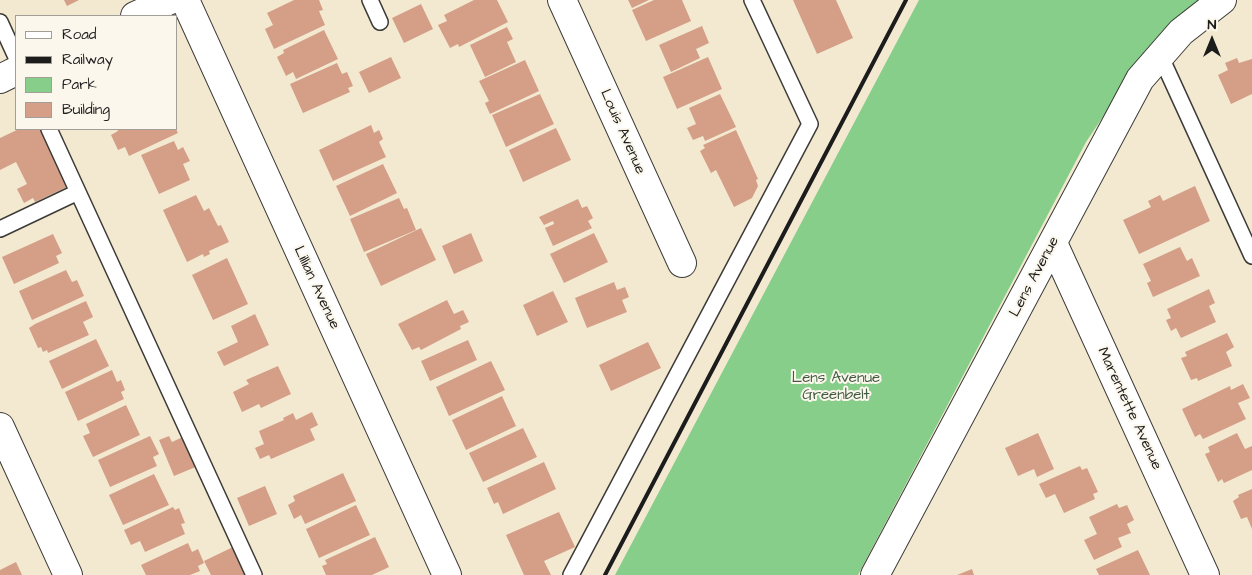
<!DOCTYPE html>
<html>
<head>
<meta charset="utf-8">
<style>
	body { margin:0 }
	#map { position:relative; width:1252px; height:575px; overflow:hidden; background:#f3e9d1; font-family:"Architects Daughter",sans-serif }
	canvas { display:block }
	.legend { position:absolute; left:15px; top:15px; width:162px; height:115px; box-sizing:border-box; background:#fbf7ec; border:1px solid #a29f99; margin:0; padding:6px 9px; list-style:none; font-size:15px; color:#1c1c1c }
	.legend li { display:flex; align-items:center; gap:10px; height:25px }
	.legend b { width:25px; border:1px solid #a29f99 }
	.north { position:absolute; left:1187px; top:15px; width:50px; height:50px; -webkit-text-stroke:4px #fbf7ec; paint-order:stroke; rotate:0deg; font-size:14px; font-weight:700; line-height:20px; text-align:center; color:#1c1c1c }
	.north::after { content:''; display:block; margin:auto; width:18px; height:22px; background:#1c1c1c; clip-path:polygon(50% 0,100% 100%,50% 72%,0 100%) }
</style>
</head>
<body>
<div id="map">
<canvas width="1252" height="575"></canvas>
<ul class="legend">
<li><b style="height:6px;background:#fff"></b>Road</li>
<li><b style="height:6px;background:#1c1c1c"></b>Railway</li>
<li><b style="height:14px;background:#86ce89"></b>Park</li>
<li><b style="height:14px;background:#d49e87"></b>Building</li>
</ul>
<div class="north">N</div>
</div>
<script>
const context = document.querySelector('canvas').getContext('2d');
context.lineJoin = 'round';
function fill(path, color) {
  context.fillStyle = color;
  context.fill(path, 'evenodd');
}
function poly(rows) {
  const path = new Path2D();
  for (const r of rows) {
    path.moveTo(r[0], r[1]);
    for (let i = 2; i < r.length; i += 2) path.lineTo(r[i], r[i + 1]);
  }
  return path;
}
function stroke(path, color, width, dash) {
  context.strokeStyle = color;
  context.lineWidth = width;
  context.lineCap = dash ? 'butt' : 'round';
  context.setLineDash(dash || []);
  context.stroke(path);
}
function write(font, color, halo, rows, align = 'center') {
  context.font = font + ' "Architects Daughter",sans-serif';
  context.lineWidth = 4;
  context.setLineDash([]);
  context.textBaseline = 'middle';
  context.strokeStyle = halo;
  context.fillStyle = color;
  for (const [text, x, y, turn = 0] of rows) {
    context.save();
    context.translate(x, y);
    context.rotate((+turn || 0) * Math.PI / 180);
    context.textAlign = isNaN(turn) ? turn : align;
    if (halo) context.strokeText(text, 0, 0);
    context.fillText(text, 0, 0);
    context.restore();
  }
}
fill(poly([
	[919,0,1202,0,1186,12,1154,41,1086,142,858,575,615,575]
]), '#86ce89');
fill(poly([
	[64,0,79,0,67,6],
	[294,0,319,0,323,10,319,11,325,25,274,49,265,29,273,25,267,13],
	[474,0,497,0,508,22,459,47,458,44,450,48,438,25,447,21,444,15],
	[628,0,649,0,632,8],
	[654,0,682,0,691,21,646,41,632,10],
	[793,0,836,0,853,38,817,54],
	[421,4,433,29,404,43,392,18],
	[702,26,709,43,696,49,700,58,671,72,659,45],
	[507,27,513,39,507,42,516,62,485,77,470,45],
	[324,30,338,59,296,79,293,72,286,76,277,57,284,53,283,50],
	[391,57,401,78,369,93,359,72],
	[708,57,722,89,677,109,663,77],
	[1237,58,1239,63,1252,59,1252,94,1231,104,1218,75,1228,70,1225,63],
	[525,60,539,91,490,114,485,103,489,101,479,81],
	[337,63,342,74,347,72,353,86,348,88,350,92,303,113,290,84],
	[540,94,554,124,506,147,492,115],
	[720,94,736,127,705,141,703,136,693,140,687,128,696,124,689,108],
	[371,125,374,133,379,130,383,139,379,142,386,157,333,181,319,150],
	[556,128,571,160,523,182,509,150],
	[19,129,42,129,69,186,35,202,33,198,24,203,17,189,27,184,16,162,0,170,0,138],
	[117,129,176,129,178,133,129,156,125,147,118,150,111,135,118,131],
	[736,130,758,179,756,180,758,186,752,198,734,207,716,170,711,173,700,151,705,148,703,145],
	[174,141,178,150,183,147,190,161,183,164,190,180,159,194,141,155],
	[383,164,397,193,350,216,336,186],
	[1195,186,1210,221,1139,254,1123,220,1151,207,1148,201,1160,195,1163,201],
	[196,195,204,211,209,208,218,226,221,225,229,242,209,251,210,254,204,257,203,254,187,262,163,210],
	[399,198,404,209,407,208,416,230,364,252,350,219],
	[578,199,582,208,587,206,593,218,588,221,592,228,553,246,545,228,554,224,553,221,544,225,539,217],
	[421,228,436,260,381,286,366,254],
	[471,233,483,261,454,274,442,246],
	[594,233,608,262,564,283,550,254],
	[53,234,62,253,56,256,59,263,14,284,2,257],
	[1180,247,1187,261,1192,258,1200,276,1153,297,1147,283,1151,281,1143,264],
	[227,258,248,304,213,320,192,275],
	[66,270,72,282,77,280,84,296,32,320,19,291],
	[614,282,617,290,625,287,629,297,622,300,627,312,587,328,575,298],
	[1209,289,1215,303,1209,306,1216,322,1181,338,1176,328,1171,331,1166,320,1171,318,1167,309],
	[553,291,568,322,537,336,523,305],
	[447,300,454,314,463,310,469,322,460,326,461,329,421,350,419,347,412,350,398,324],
	[86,301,93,317,83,322,89,335,48,353,47,350,43,352,41,347,38,348,29,328,35,324],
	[255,314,269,345,224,366,217,352,238,342,231,326],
	[1227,333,1234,347,1226,352,1232,366,1198,381,1197,378,1191,380,1181,358,1187,356,1185,352],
	[96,339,109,366,62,389,49,361],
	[468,340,477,360,430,381,421,361],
	[648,342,661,368,611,391,599,365],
	[491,361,505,390,449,416,436,387],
	[278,366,291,394,261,408,259,404,242,412,233,392,249,384,246,380],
	[112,370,117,382,121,380,125,390,121,392,124,399,78,421,65,392],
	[1243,384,1250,398,1238,403,1246,419,1203,439,1200,434,1195,437,1182,409,1230,386,1231,390],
	[502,396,516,426,466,450,452,420],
	[126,405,140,435,93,457,83,436,90,433,86,424],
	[312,412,318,425,310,429,315,440,271,459,269,455,260,459,255,448,264,444,259,431,284,420,283,418,293,413,296,420],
	[523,428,537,457,483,482,469,453],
	[1038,433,1054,469,1037,477,1034,469,1018,476,1005,448],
	[1237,433,1245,449,1252,446,1252,470,1224,483,1222,479,1218,482,1205,454,1210,452,1208,447],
	[150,436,159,454,153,457,157,466,110,487,98,460],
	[169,436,172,442,185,436,198,466,174,476,159,440],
	[544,462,556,489,503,514,498,502,494,504,487,488],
	[1080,466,1082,470,1087,468,1098,492,1093,494,1095,499,1064,513,1055,494,1046,498,1039,484],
	[343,473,356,501,305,524,301,515,294,519,288,505,295,501,293,496],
	[154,474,169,505,123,525,109,495],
	[265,486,277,514,249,526,237,498],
	[1252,489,1252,529,1247,517,1241,519,1233,501,1239,497,1238,495],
	[1117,504,1119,508,1127,505,1134,520,1127,524,1131,533,1118,538,1122,547,1094,560,1084,540,1097,534,1089,517],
	[356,505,370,535,319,558,306,529],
	[173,507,175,510,179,508,185,523,181,524,185,534,145,552,140,541,131,545,124,530],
	[559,512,575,547,544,561,551,575,524,575,506,535],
	[375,537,389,567,372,575,326,575,322,566,327,564,325,560],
	[188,543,192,552,198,549,204,563,198,566,200,571,190,575,146,575,141,565],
	[233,547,246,575,211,575,204,561],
	[1138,550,1150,575,1099,575,1096,569],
	[16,562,22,575,0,575,0,570],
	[972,569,974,575,957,575]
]), '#d49e87');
const lane = poly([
	[370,0,380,22],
	[0,22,16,57],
	[1160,55,1252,256],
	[49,129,254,575],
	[0,229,78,192],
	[571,575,810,124,752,0]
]);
const street = poly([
	[185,0,447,575],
	[562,0,682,263],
	[135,16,170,0],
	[0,79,16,71],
	[1053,243,1205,575],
	[0,427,68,575],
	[875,575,1140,79,1181,32,1222,0]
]);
stroke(lane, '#3c3b37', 18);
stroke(street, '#3c3b37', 30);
stroke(lane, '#fff', 15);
stroke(street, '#fff', 28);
stroke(poly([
	[605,575,906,0]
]), '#1c1c1c', 4);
write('15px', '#1c1c1c', '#fbf7ec', [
	["Louis Avenue",622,132,66],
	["Lens Avenue",1035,277,-62],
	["Lillian Avenue",316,288,65],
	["Marentette Avenue",1129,409,65]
]);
write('15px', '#415a42', '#fbf7ec', [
	["Lens Avenue",836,379],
	["Greenbelt",836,396]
]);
</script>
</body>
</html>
